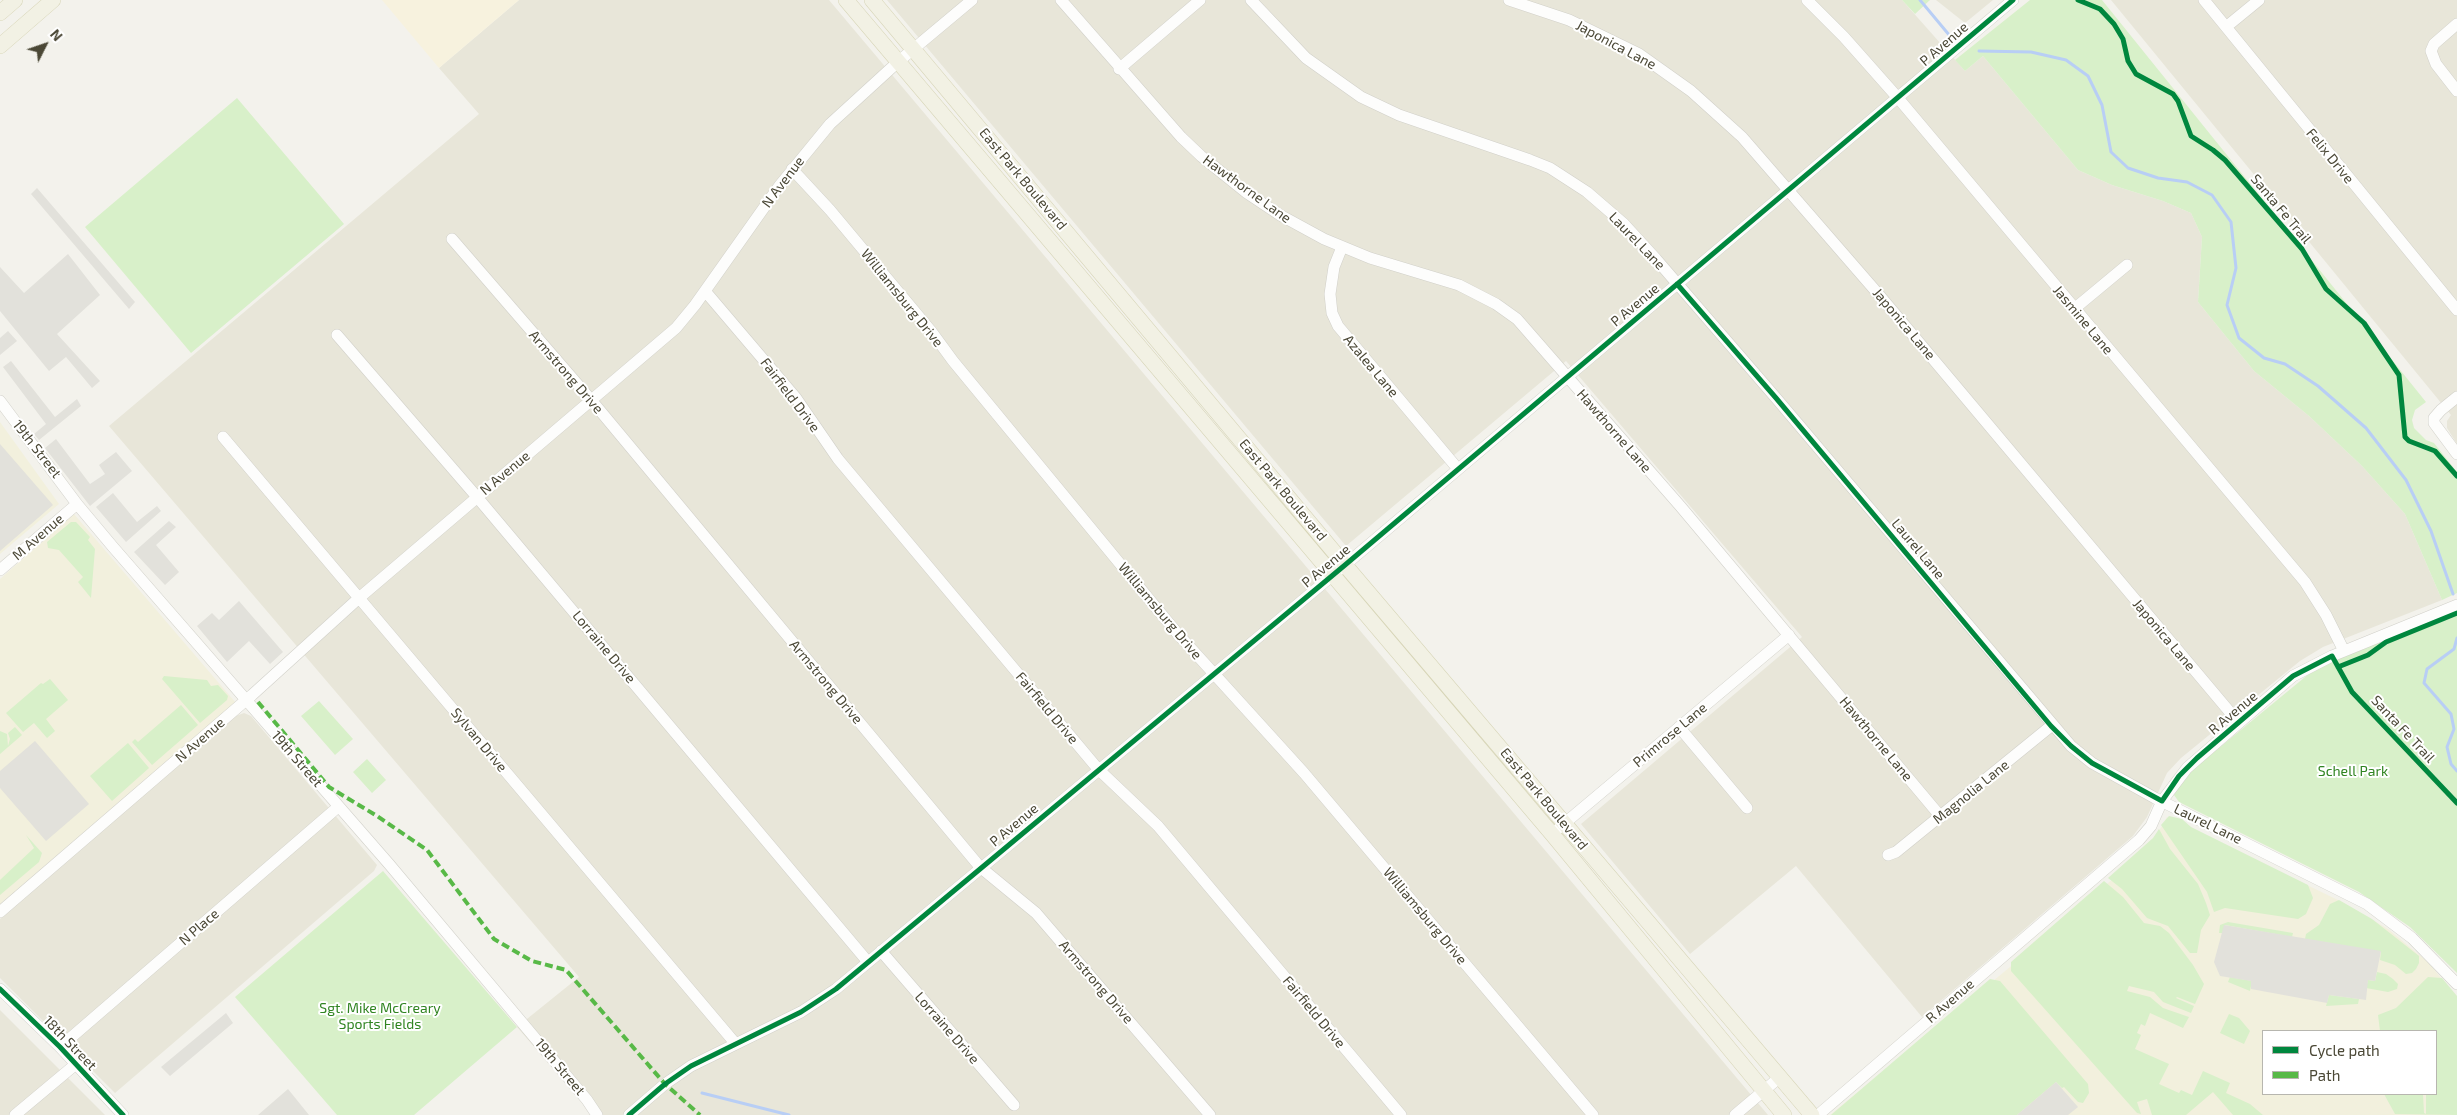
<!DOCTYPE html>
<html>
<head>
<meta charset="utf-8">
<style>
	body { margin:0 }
	#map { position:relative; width:2457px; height:1115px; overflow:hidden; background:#f3f2ec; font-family:"Exo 2",sans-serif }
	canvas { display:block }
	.legend { position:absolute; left:2262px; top:1030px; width:175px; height:65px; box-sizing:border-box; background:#fff; border:1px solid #b7b6af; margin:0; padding:6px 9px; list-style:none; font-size:15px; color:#4b4836 }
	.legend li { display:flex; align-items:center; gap:10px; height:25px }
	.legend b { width:25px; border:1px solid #b7b6af }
	.north { position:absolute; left:20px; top:20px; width:50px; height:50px; -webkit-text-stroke:4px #fff; paint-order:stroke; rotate:49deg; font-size:14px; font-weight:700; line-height:20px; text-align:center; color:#4b4836 }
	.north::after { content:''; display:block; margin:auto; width:18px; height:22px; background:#4b4836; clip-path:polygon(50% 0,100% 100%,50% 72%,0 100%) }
</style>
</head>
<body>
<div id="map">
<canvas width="2457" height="1115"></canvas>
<ul class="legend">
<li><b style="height:6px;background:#00873e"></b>Cycle path</li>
<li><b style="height:6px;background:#58b947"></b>Path</li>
</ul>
<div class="north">N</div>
</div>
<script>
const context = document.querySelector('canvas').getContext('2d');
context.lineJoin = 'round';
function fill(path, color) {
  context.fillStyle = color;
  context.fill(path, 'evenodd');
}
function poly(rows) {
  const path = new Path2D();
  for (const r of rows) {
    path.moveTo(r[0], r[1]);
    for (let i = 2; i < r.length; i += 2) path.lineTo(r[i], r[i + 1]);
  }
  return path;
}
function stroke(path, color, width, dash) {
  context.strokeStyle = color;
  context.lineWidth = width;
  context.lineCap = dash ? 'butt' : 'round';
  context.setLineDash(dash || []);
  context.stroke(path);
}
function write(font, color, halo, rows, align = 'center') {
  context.font = font + ' "Exo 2",sans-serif';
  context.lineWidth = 4;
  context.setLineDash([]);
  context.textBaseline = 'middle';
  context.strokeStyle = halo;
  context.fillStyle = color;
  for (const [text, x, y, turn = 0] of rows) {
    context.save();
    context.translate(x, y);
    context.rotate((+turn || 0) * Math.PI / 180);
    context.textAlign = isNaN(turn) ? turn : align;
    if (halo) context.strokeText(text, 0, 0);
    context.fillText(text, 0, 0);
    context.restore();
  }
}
fill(poly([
	[519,0,829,0,1768,1115,593,1115,517,1027,579,977,109,426,479,114,439,68],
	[887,0,1902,0,1965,71,1983,56,2078,170,2112,185,2163,201,2191,213,2202,237,2198,302,2254,371,2309,416,2362,466,2405,514,2442,600,2323,647,2300,661,2181,758,2167,773,2147,817,2133,836,1922,1017,1796,866,1690,954,1581,824,1802,637,1566,361,1346,546],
	[1936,0,1993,0,1965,23],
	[2111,0,2457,0,2457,444,2447,428,2447,421,2451,415],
	[244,713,251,716,377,865,374,871,115,1093,0,978,0,919,233,717],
	[0,1010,105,1115,0,1115]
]), '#e8e6d9');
fill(poly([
	[382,0,519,0,439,68]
]), '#f7f2de');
fill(poly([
	[0,422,59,504,0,554],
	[74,514,236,703,0,905,0,579],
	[2167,817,2342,902,2388,929,2429,963,2457,998,2457,1115,1830,1115,2010,967,2136,859,2152,843],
	[2263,1031,2436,1031,2436,1094,2263,1094]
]), '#f2f0dd');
fill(poly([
	[1902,0,1930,0,1915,14],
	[2030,0,2102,0,2426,402,2415,410,2412,420,2414,428,2426,440,2434,443,2457,472,2457,593,2442,600,2405,514,2362,466,2309,416,2254,371,2198,302,2202,237,2191,213,2163,201,2112,185,2078,170,1983,56,1965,71,1955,60],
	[237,98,344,224,191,353,85,227],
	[71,522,76,522,90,537,88,540,95,549,91,598,78,582,83,577,59,550,48,548,47,542],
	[2457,608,2457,973,2410,927,2359,892,2179,802,2174,795,2175,790,2191,771,2316,668],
	[164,676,207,680,211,686,218,685,228,696,227,700,200,723,162,679],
	[50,679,68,700,46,719,55,731,47,738,34,723,23,732,6,713,41,683,43,684],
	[319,701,353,739,335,755,301,716],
	[181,705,198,725,152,765,132,742,135,739,138,742],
	[15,727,22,735,0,754,0,731,7,734,8,746,10,739,8,733],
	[128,743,149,768,112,801,90,776],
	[367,759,386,780,372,793,353,772],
	[2169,816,2182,819,2191,827,2308,885,2313,898,2306,914,2298,919,2225,908,2214,912,2207,892,2161,825],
	[2159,829,2170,849,2198,884,2206,903,2210,915,2201,930,2197,953,2190,953,2168,926,2147,918,2122,889,2108,878,2153,838],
	[26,835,42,853,39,862,0,895,0,880,34,848],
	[383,871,517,1027,414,1115,337,1115,235,997],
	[2104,881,2123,897,2144,923,2160,926,2169,933,2193,965,2204,984,2195,1004,2177,997,2176,998,2194,1006,2191,1013,2163,1002,2154,992,2129,986,2127,991,2150,997,2163,1008,2189,1017,2183,1028,2150,1013,2145,1026,2141,1024,2137,1033,2141,1035,2135,1049,2169,1064,2159,1084,2179,1093,2181,1090,2192,1095,2203,1071,2230,1083,2226,1093,2250,1104,2263,1115,2233,1115,2213,1092,2186,1115,2152,1115,2147,1099,2137,1102,2141,1114,2137,1113,2011,971,2011,962],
	[2339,900,2372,919,2419,956,2419,963,2416,969,2412,973,2406,974,2395,965,2380,960,2381,952,2305,939,2306,934,2319,925,2330,904],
	[2228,922,2293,933,2292,937,2225,925,2224,933,2219,933,2220,925],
	[2377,972,2386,974,2393,979,2398,984,2397,989,2388,992,2366,988,2368,980,2375,981],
	[2230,977,2252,981,2250,991,2228,982],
	[2428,977,2442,978,2457,996,2457,1115,2395,1114,2384,1094,2423,1094,2424,1113,2426,1114,2426,1094,2436,1094,2436,1031,2380,1031,2378,1015,2396,1008],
	[1990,979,2000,981,2088,1084,2089,1093,2083,1103,2078,1102,2064,1087,2062,1088,2056,1082,2017,1115,1831,1115],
	[2329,995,2359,999,2358,1004,2326,1006],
	[2229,1014,2239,1018,2250,1031,2244,1044,2220,1033]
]), '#d8f0c9');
fill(poly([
	[37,188,135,302,129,309,31,194],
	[68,254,100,295,57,334,100,381,92,388,66,357,49,371,0,311,0,267,24,293],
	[8,331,17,341,0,355,0,338],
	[11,361,55,417,77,399,81,406,39,440,34,434,46,424,3,367],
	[56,439,90,484,105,474,99,465,116,452,132,471,90,506,45,448],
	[0,444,53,505,0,551],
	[113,493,137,522,157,506,161,511,126,542,96,507],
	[169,521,176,527,156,545,179,572,165,585,134,552],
	[239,601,283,652,270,664,249,641,227,662,197,626,212,613,219,620],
	[35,741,89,804,46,841,0,788,0,771],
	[2224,925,2381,951,2375,981,2368,980,2366,1000,2329,995,2327,1003,2251,989,2251,981,2220,976,2214,962],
	[226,1013,233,1023,170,1076,161,1067],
	[2056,1082,2078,1107,2068,1115,2017,1115],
	[288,1089,309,1115,258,1115]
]), '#e2e1db');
stroke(poly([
	[1920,0,1950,36],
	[1979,51,2031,52,2066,60,2088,76,2102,105,2111,152,2128,168,2158,178,2187,182,2212,195,2231,222,2236,268,2227,305,2239,338,2264,358,2285,364,2318,386,2366,428,2406,480,2431,531,2453,594],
	[2457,638,2454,649,2427,669,2424,683,2451,714,2454,729,2447,747,2451,764,2457,771],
	[702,1093,789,1115]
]), '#b8cef5', 3);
const minor = poly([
	[1061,0,1181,137,1201,156,1247,193,1280,215,1324,239,1370,258,1459,285,1496,304,1517,319,1681,507,1941,817],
	[1251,0,1306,58,1361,97,1399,115,1530,160,1550,168,1587,192,1624,224,1656,259,1776,398,2071,746,2092,763,2155,798,2367,904,2412,938,2457,984],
	[1509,0,1569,20,1639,54,1691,91,1742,137,1880,296,2239,723],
	[1807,0,1844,37,1898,98,2305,582,2326,615,2344,651],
	[2204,0,2457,310],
	[2457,24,2434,44,2431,51,2436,64,2457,91],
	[2226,27,2259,0],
	[1119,69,1200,0],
	[792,169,830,210,931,331,953,361,1177,633,1304,773,1593,1115],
	[452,239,592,401,980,867,1036,913,1210,1115],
	[1342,247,1334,267,1330,294,1332,313,1338,326,1458,469],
	[705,291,796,398,838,459,1098,769,1158,826,1401,1115],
	[2074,309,2127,265],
	[337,335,477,497,868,962],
	[2457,397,2441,410,2434,418,2434,423,2457,454],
	[0,401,77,504,113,547,389,864,587,1100,597,1115],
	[223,437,735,1043],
	[0,570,77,504],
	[1679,727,1747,808],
	[1559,828,1789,635],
	[1888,855,1896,852,2051,726],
	[0,912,252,695,359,598,676,328,695,305,780,185,830,124,899,61,972,0],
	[881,951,1014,1105],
	[0,989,60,1047,123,1115],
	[60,1047,338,807],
	[15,1115,76,1064],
	[629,1115,665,1084,691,1066,801,1012,836,989,1345,565,2013,0],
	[1735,1115,1780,1077],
	[1818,1115,2139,840,2151,826,2162,801,2187,768,2293,676,2332,656,2457,605]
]);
const major = poly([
	[846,0,1552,834,1784,1115],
	[872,0,1345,565,1812,1115],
	[0,13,15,0],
	[0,46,53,0]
]);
stroke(minor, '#d1d0c9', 12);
stroke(major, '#d7d5b7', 16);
stroke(minor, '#fdfdfc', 11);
stroke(major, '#f2f1e4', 15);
stroke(poly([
	[258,702,329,787,377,816,427,850,494,939,532,961,566,970,665,1084,700,1115]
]), '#58b947', 4, [8, 4]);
stroke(poly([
	[2078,0,2100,9,2114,24,2123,39,2128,61,2136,74,2173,94,2178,101,2191,136,2213,150,2225,160,2302,249,2326,289,2364,323,2399,375,2405,437,2409,441,2435,451,2457,476],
	[1677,284,1776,398,2051,726,2071,746,2092,763,2162,801,2179,776,2197,758,2293,676,2332,656,2352,692,2457,803],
	[2338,667,2368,655,2386,642,2457,613],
	[0,989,60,1047,123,1115],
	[629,1115,665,1084,691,1066,801,1012,836,989,1345,565,2013,0]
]), '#00873e', 5);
write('14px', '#4b4836', '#fff', [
	["P Avenue",1944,44,-41],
	["Japonica Lane",1616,45,28],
	["Felix Drive",2330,156,51],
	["East Park Boulevard",1023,179,50],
	["N Avenue",783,182,-53],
	["Hawthorne Lane",1247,189,36],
	["Santa Fe Trail",2281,209,50],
	["Laurel Lane",1637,241,46],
	["Williamsburg Drive",902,298,51],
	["P Avenue",1635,305,-40],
	["Jasmine Lane",2083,320,50],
	["Japonica Lane",1904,324,50],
	["Azalea Lane",1371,366,50],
	["Armstrong Drive",566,372,49],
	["Fairfield Drive",790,395,53],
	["Hawthorne Lane",1614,431,49],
	["19th Street",37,449,52],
	["N Avenue",505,473,-40],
	["East Park Boulevard",1283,490,50],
	["M Avenue",38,537,-41],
	["Laurel Lane",1918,549,50],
	["P Avenue",1326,566,-40],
	["Williamsburg Drive",1160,611,50],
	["Japonica Lane",2164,635,50],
	["Lorraine Drive",604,647,50],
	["Armstrong Drive",826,682,50],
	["Fairfield Drive",1047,708,50],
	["R Avenue",2233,713,-40],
	["Santa Fe Trail",2403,729,47],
	["Primrose Lane",1670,735,-40],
	["Hawthorne Lane",1876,739,50],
	["N Avenue",200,740,-41],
	["Sylvan Drive",479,740,50],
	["19th Street",297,759,49],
	["Magnolia Lane",1971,792,-39],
	["East Park Boulevard",1544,799,50],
	["Laurel Lane",2208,824,26],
	["P Avenue",1014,825,-40],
	["Williamsburg Drive",1425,916,50],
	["N Place",199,927,-41],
	["Armstrong Drive",1096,982,49],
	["R Avenue",1950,1001,-41],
	["Fairfield Drive",1314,1012,50],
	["Lorraine Drive",947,1028,49],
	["18th Street",70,1043,46],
	["19th Street",560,1067,50]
]);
write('14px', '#308421', '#fff', [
	["Schell Park",2353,771],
	["Sgt. Mike McCreary",380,1008],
	["Sports Fields",380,1024]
]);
</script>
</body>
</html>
